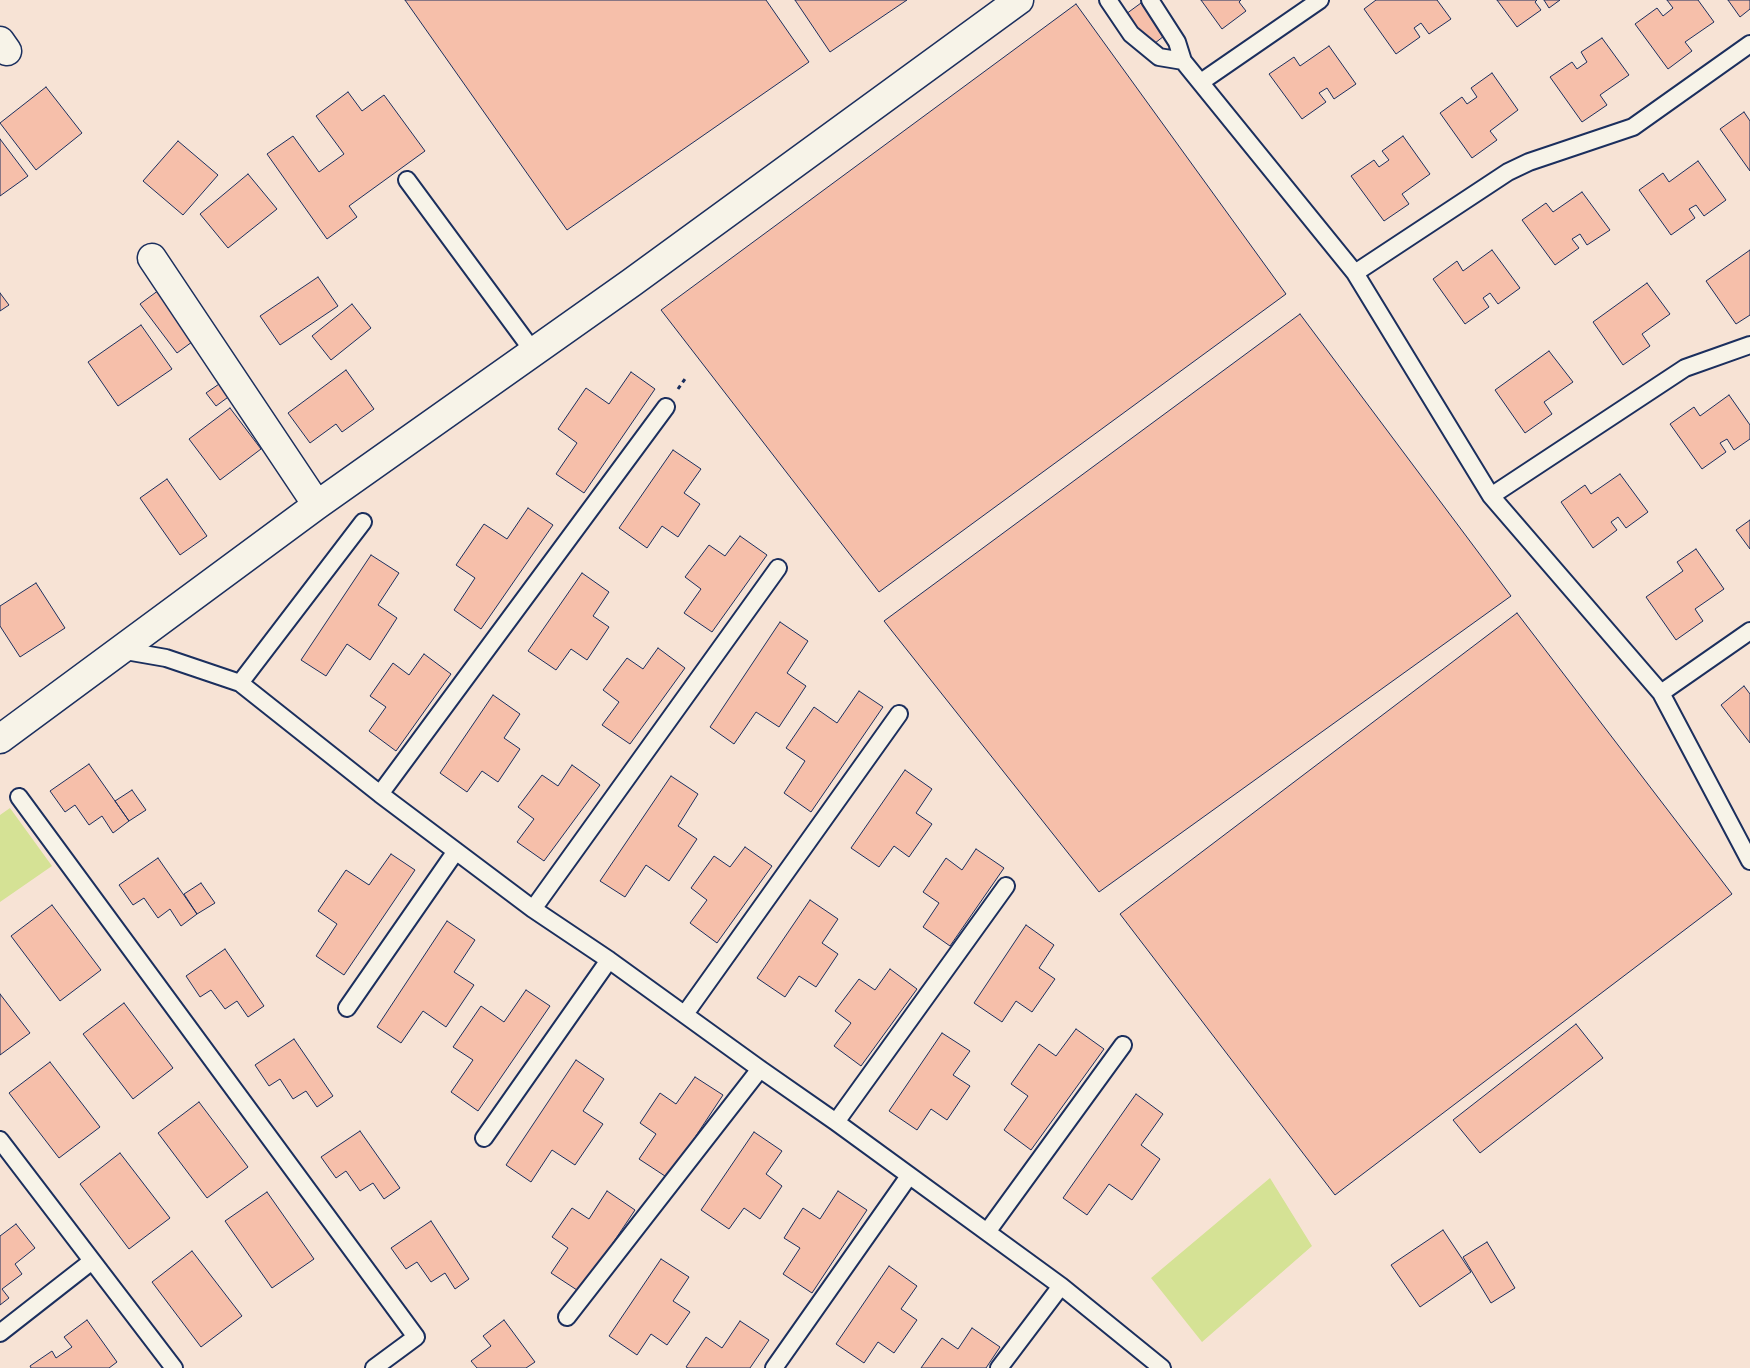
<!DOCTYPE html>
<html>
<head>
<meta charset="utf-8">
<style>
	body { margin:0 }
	canvas { display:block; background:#f7e3d5 }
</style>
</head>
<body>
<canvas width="1750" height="1368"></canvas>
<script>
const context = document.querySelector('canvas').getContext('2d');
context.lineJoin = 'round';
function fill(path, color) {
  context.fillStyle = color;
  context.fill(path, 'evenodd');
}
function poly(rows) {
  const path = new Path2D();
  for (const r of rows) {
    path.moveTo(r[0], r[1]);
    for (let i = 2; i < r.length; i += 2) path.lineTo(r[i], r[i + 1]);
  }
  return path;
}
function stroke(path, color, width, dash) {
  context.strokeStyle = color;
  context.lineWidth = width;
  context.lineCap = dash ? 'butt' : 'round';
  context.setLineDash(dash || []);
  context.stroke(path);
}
fill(poly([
	[10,808,52,866,0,902,0,815],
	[1270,1178,1312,1246,1202,1342,1151,1278]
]), '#d5e295');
const building = poly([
	[405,0,766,0,809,62,567,230,405,0],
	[795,0,907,0,830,52,795,0],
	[1201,0,1241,0,1239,2,1246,11,1222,29,1201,0],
	[1376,0,1437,0,1451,19,1429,34,1421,23,1414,28,1420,37,1396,54,1364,9,1376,0],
	[1497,0,1537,0,1535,2,1541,10,1517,27,1497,0],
	[1544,0,1560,0,1549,8,1544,0],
	[1667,0,1698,0,1714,22,1685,42,1692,51,1668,69,1635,24,1657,8,1663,16,1673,8,1667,0],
	[1728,0,1750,0,1750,9,1740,17,1728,0],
	[1141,3,1164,36,1150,47,1126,14,1141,3],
	[1076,4,1286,294,879,592,661,310,1076,4],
	[1602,38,1629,75,1600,95,1607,105,1582,122,1550,77,1572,62,1577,69,1587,62,1581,52,1602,38],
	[1329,46,1356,84,1334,99,1327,88,1319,93,1326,102,1302,119,1269,74,1294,57,1300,66,1329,46],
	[1492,73,1518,110,1490,131,1497,140,1472,158,1440,113,1462,97,1467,104,1477,97,1471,88,1492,73],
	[46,87,82,133,36,170,0,123,46,87],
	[348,92,362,111,384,95,425,151,349,206,357,217,327,239,267,154,293,136,319,172,344,154,316,116,348,92],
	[1744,112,1750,121,1750,171,1720,129,1744,112],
	[1403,136,1430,174,1402,194,1409,204,1384,221,1351,176,1374,160,1379,167,1389,160,1382,151,1403,136],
	[0,139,28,176,0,196,0,139],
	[178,141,218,175,183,215,143,181,178,141],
	[1698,161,1726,200,1704,216,1696,205,1689,209,1695,218,1671,235,1639,190,1663,173,1669,182,1698,161],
	[248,174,277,209,228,248,200,214,248,174],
	[1582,192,1610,230,1587,245,1580,234,1572,239,1579,248,1555,265,1522,220,1546,203,1553,212,1582,192],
	[1492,250,1520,288,1498,304,1490,293,1483,298,1489,307,1465,324,1433,279,1457,261,1463,271,1492,250],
	[1750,250,1750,315,1736,324,1706,281,1750,250],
	[318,277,338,306,280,345,260,316,318,277],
	[1647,283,1670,314,1642,334,1650,346,1623,365,1593,322,1647,283],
	[159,290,196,339,177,353,140,304,159,290],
	[0,293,9,305,0,311,0,293],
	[352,304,371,328,331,360,312,336,352,304],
	[1300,314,1511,596,1099,892,884,621,1300,314],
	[141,325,172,369,118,406,88,362,141,325],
	[1549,351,1573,382,1544,402,1552,414,1525,433,1495,390,1549,351],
	[346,370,374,409,342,432,336,424,310,443,288,413,346,370],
	[631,372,655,389,584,493,556,474,577,443,558,429,586,388,609,404,631,372],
	[222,382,231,395,216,406,206,393,222,382],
	[1729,395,1750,425,1750,439,1734,450,1727,439,1720,443,1726,452,1702,469,1670,424,1694,407,1700,416,1729,395],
	[230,408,261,449,220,480,189,439,230,408],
	[673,450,701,469,684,493,700,504,678,537,662,526,647,548,619,528,673,450],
	[1620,474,1648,512,1626,528,1618,517,1611,522,1617,530,1593,548,1561,502,1585,485,1591,494,1620,474],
	[167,479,207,536,180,555,140,498,167,479],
	[528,508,553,525,481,629,454,610,475,578,456,565,484,524,507,539,528,508],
	[1750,520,1750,549,1736,530,1750,520],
	[740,536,767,555,712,632,684,613,701,589,685,577,709,545,725,556,740,536],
	[1696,549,1724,589,1695,609,1703,621,1676,640,1646,597,1683,571,1677,562,1696,549],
	[371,555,399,573,378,605,397,618,370,660,347,644,326,676,301,660,371,555],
	[582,573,609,592,593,616,609,627,587,660,571,649,556,670,528,651,582,573],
	[36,583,65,628,20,657,0,626,0,606,36,583],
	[1517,613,1732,894,1335,1195,1120,914,1517,613],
	[780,622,808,641,787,673,806,686,779,727,756,712,734,744,710,727,780,622],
	[658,648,685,668,630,744,602,725,619,702,603,690,627,658,643,669,658,648],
	[424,654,451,674,396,751,369,731,386,707,370,696,393,663,409,675,424,654],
	[1744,686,1750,694,1750,743,1721,705,1744,686],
	[859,691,883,707,811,812,784,793,805,761,786,748,814,707,837,723,859,691],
	[493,695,520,714,504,738,520,749,498,782,482,771,467,792,440,773,493,695],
	[89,764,129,821,113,833,102,816,89,825,75,805,65,812,50,791,89,764],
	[572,765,600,785,544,861,517,842,534,819,518,807,542,775,558,786,572,765],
	[905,770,932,789,916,813,932,824,909,857,894,846,879,867,851,848,905,770],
	[671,776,698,794,678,826,697,839,669,881,646,865,625,897,600,881,671,776],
	[132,790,146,810,129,821,115,801,132,790],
	[745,847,772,866,717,943,690,923,707,900,691,888,714,856,730,867,745,847],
	[976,849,1004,868,950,946,923,927,939,903,923,892,946,858,962,870,976,849],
	[391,854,415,870,344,975,316,956,337,924,318,911,346,870,369,885,391,854],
	[158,858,197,914,181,926,170,909,158,918,144,898,133,905,119,885,158,858],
	[201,883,215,903,197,914,184,894,201,883],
	[810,900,838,919,822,943,838,954,816,987,799,976,785,997,757,978,810,900],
	[52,905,101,970,60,1001,11,936,52,905],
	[447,921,475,940,454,972,474,985,446,1027,423,1011,401,1043,377,1027,447,921],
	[1026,925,1054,945,1039,968,1055,979,1032,1012,1016,1001,1002,1022,974,1003,1026,925],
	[225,949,264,1006,248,1017,237,1001,225,1009,211,990,200,997,186,976,225,949],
	[890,969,917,989,861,1066,834,1046,851,1023,835,1011,859,979,875,990,890,969],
	[526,990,550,1006,478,1111,451,1092,473,1060,453,1047,481,1006,504,1022,526,990],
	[0,994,30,1033,0,1055,0,994],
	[124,1003,173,1068,133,1099,83,1034,124,1003],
	[1576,1024,1603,1058,1480,1153,1453,1120,1576,1024],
	[1076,1029,1104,1049,1031,1150,1004,1130,1028,1096,1011,1084,1039,1044,1056,1056,1076,1029],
	[942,1033,970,1051,953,1075,970,1086,947,1120,931,1109,917,1130,889,1111,942,1033],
	[294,1039,333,1096,317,1107,306,1091,293,1099,280,1079,269,1086,255,1065,294,1039],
	[576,1060,604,1079,583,1111,603,1124,575,1165,552,1150,531,1182,506,1165,576,1060],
	[50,1062,100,1127,59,1158,9,1093,50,1062],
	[695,1077,723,1095,668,1178,639,1159,656,1134,640,1123,660,1093,676,1104,695,1077],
	[1136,1094,1163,1114,1141,1145,1160,1159,1132,1200,1109,1184,1087,1215,1063,1198,1136,1094],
	[199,1102,248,1167,207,1198,158,1133,199,1102],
	[360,1131,400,1188,384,1199,373,1183,360,1191,346,1171,336,1178,321,1157,360,1131],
	[754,1132,782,1151,766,1174,782,1186,760,1219,744,1208,729,1229,701,1210,754,1132],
	[120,1153,170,1218,129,1249,80,1184,120,1153],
	[607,1191,635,1210,580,1292,551,1273,568,1248,552,1237,572,1208,589,1219,607,1191],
	[838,1191,867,1210,812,1293,783,1274,800,1248,784,1238,803,1208,820,1219,838,1191],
	[267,1192,314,1259,272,1288,225,1221,267,1192],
	[431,1221,469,1279,455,1289,445,1273,431,1282,417,1262,406,1269,391,1248,431,1221],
	[16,1224,35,1248,15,1264,22,1274,2,1289,9,1298,0,1305,0,1236,16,1224],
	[1443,1230,1471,1272,1420,1307,1391,1265,1443,1230],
	[1487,1242,1515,1288,1491,1303,1463,1257,1487,1242],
	[192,1251,242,1316,201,1347,152,1282,192,1251],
	[661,1259,689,1277,673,1301,690,1312,667,1345,651,1334,637,1355,609,1336,661,1259],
	[889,1266,917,1286,901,1309,917,1320,894,1353,878,1342,864,1363,836,1344,889,1266],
	[87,1320,117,1362,109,1368,31,1368,30,1366,52,1351,56,1358,72,1347,64,1337,87,1320],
	[504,1320,535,1362,526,1368,477,1368,471,1361,491,1346,483,1336,504,1320],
	[740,1321,769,1340,750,1368,688,1368,686,1367,706,1337,722,1348,740,1321],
	[972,1328,1000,1347,986,1368,921,1368,942,1338,958,1349,972,1328]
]);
fill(building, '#f6bfaa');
stroke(building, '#1b2f5e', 1);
const lane = poly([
	[1108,0,1131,34,1159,57,1183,61],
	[1150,0,1177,42,1183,61,1355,273,1491,496,1661,693,1750,861],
	[1201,82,1320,0],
	[407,180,533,351],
	[1355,273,1508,172,1529,162,1633,127,1750,44],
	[1491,496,1685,368,1750,345],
	[120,650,166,658,240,683,380,794,533,909,609,960,760,1069,836,1122,1061,1286,1162,1368],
	[240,683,363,522],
	[1661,693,1750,631],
	[380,794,666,407],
	[19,797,416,1337,374,1368],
	[533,909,778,568],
	[347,1008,456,851],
	[685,1014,899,714],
	[836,1122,1006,886],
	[484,1138,609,960],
	[0,1140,174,1368],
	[987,1232,1123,1045],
	[567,1317,760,1069],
	[0,1333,92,1261],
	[774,1368,909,1176],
	[999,1368,1061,1286]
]);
const street = poly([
	[0,41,7,51],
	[152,258,317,505],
	[0,739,317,505,631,283,1019,0]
]);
stroke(lane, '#1b2f5e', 20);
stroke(street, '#1b2f5e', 31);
stroke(poly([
	[678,389,685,379]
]), '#1b2f5e', 3, [4, 4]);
stroke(lane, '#f7f3e8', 16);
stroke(street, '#f7f3e8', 28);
</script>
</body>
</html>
